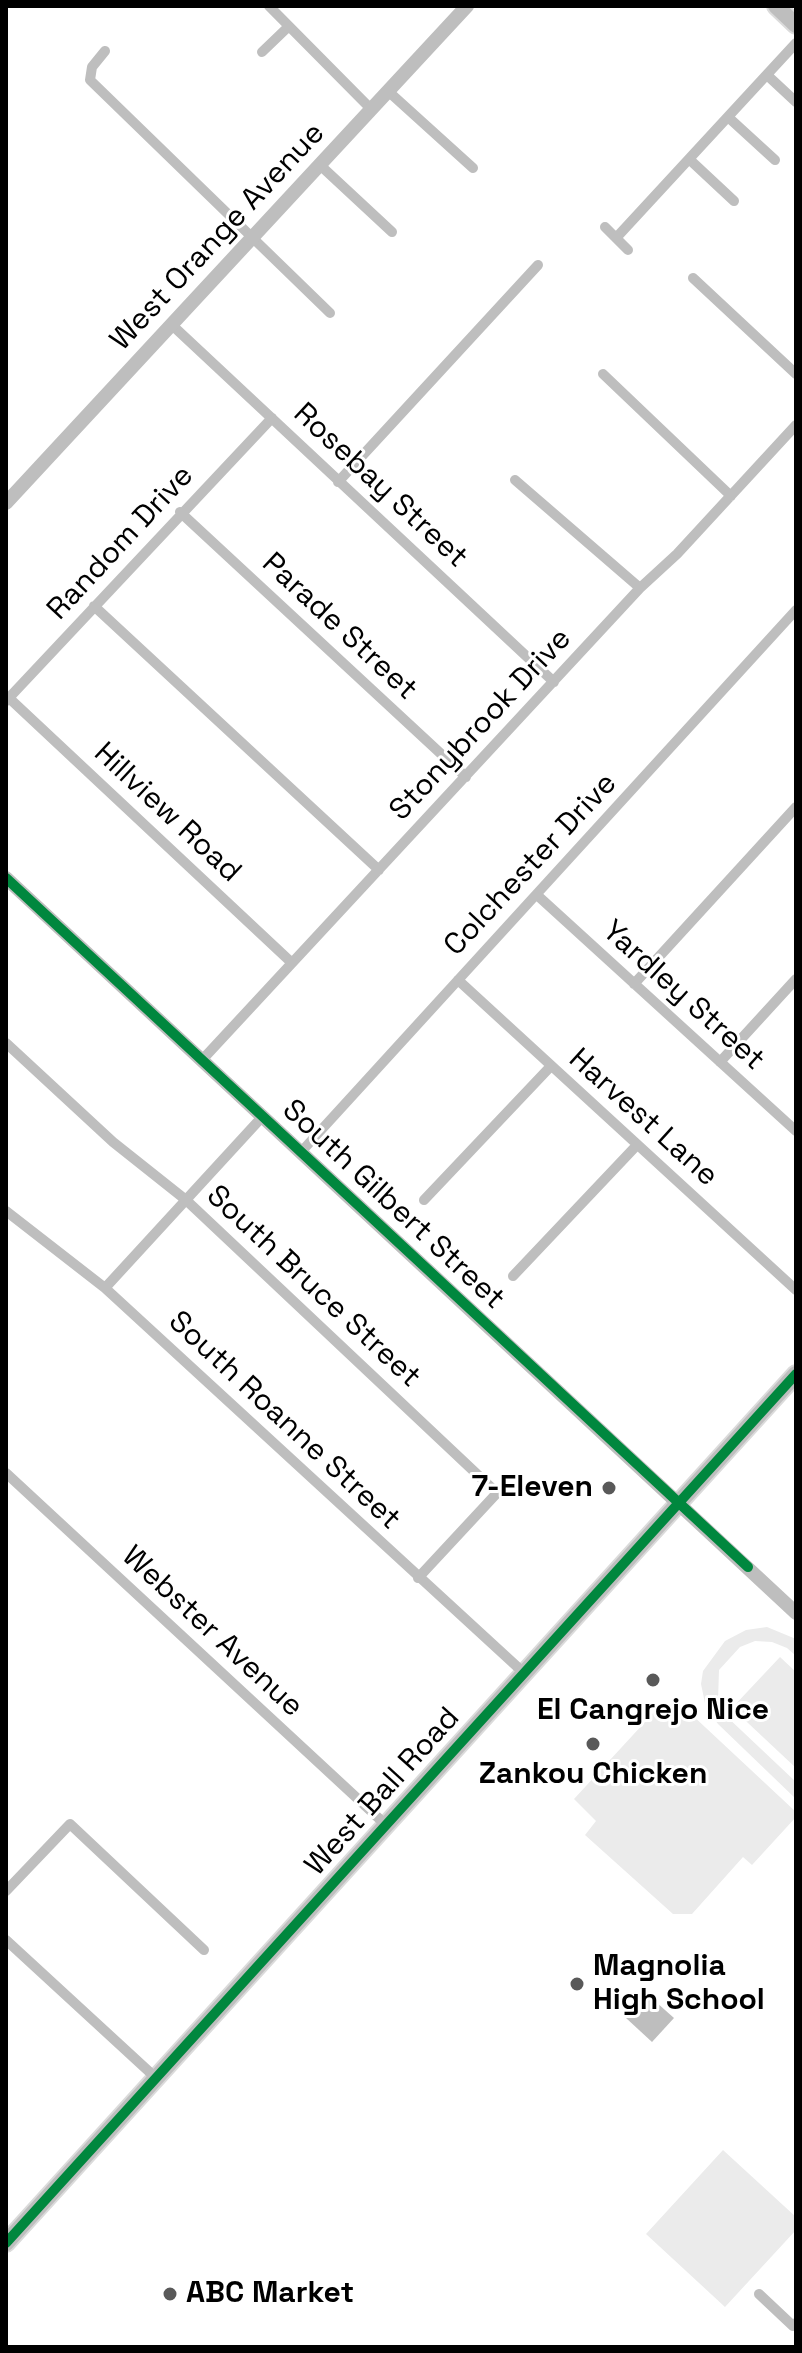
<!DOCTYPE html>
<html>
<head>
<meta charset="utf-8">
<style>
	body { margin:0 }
	#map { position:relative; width:802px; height:2353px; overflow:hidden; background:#fff; font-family:"Space Grotesk",sans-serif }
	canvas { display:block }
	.frame { position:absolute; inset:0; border:8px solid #000; pointer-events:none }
</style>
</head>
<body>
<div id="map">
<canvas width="802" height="2353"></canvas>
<div class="frame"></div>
</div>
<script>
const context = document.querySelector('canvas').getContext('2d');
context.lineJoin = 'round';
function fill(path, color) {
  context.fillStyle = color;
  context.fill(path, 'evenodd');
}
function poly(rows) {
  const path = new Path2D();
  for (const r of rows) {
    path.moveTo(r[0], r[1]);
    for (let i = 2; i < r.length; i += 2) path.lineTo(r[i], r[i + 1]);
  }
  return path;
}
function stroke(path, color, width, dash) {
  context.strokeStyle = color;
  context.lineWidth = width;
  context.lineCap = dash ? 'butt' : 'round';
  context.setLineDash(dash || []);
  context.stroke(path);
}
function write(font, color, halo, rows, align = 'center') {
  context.font = font + ' "Space Grotesk",sans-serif';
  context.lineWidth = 6;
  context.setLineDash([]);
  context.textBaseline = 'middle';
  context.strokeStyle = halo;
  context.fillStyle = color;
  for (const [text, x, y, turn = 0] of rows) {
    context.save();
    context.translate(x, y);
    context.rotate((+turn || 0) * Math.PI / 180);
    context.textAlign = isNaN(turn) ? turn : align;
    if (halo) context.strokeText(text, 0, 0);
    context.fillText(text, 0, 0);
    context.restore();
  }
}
fill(poly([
	[767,1627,796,1639,796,1656,787,1648,772,1642,755,1641,740,1647,719,1670,718,1701,724,1714,796,1782,796,1799,718,1724,706,1708,701,1684,703,1671,725,1641,746,1630],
	[780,1657,796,1672,796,1768,732,1708],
	[656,1710,690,1713,796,1812,796,1817,752,1865,743,1857,692,1914,673,1914,585,1835,596,1821,574,1799],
	[723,2150,796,2217,796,2230,725,2307,646,2234]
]), '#ebebeb');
fill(poly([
	[647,1994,674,2018,652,2042,626,2018]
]), '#bebebe');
const primary = poly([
	[776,6,796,25],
	[6,2243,796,1374]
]);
stroke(primary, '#dbdbdb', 20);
stroke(poly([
	[269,6,372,110],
	[105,51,92,67,90,80,330,313],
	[262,52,287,28],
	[767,75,796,102],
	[389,92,473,168],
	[728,117,775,160],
	[689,159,734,201],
	[321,166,392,232],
	[605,227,628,250],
	[616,238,796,43],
	[693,278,796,374],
	[172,325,554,682],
	[603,374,731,496],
	[515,480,640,588],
	[338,482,538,265],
	[180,512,466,777],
	[94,606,379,870],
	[9,698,292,963],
	[6,701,272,418],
	[537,895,796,1131],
	[458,980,796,1290],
	[634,984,796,807],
	[6,1043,113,1142,186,1200,497,1493,418,1578],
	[202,1060,640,588,677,554,796,425],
	[720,1062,796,979],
	[301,1152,796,610],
	[424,1200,551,1066],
	[6,1211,105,1288,524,1673],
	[513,1276,637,1145],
	[105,1288,263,1116],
	[6,1473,386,1825],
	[6,1891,70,1824,204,1950],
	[6,1940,156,2078],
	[759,2294,793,2326,796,2323]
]), '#bebebe', 10);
stroke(poly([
	[6,503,467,6],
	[6,878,796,1613]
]), '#bebebe', 14);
stroke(primary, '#bebebe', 16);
stroke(poly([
	[6,878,748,1567],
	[6,2243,796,1374]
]), '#00873e', 10);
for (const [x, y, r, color] of [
	[609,1488,8,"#595959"],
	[653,1680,8,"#595959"],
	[593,1744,8,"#595959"],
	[577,1984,8,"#595959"],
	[170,2294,8,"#595959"]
]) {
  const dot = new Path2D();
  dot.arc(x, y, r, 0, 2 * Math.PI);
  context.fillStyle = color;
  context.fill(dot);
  stroke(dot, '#fff', 3);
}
write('30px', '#000', '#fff', [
	["West Orange Avenue",218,237,-47],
	["Rosebay Street",380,486,43],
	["Random Drive",121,543,-47],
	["Parade Street",339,627,43],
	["Stonybrook Drive",481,725,-47],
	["Hillview Road",167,813,43],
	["Colchester Drive",531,865,-47],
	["Yardley Street",683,996,42],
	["Harvest Lane",643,1118,42],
	["South Gilbert Street",393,1205,43],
	["South Bruce Street",313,1287,43],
	["South Roanne Street",284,1421,43],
	["Webster Avenue",212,1632,43],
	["West Ball Road",383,1792,-48]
]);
write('bold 30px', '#000', '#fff', [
	["7-Eleven",593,1488,"right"],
	["El Cangrejo Nice",653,1711],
	["Zankou Chicken",593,1775],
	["Magnolia",593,1967,"left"],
	["High School",593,2001,"left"],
	["ABC Market",186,2294,"left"]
]);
</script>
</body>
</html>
